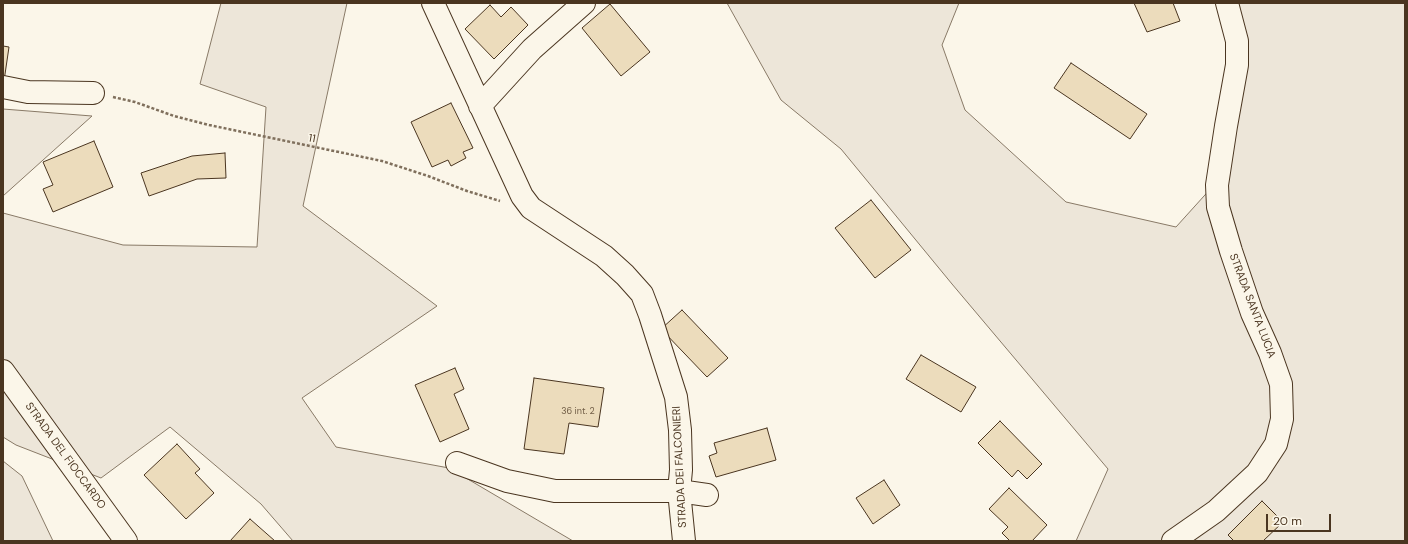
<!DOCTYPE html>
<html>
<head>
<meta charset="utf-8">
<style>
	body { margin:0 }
	#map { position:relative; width:1408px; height:544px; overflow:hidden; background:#fbf6e9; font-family:"DM Sans",sans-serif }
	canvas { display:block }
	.frame { position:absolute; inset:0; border:4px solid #4a3520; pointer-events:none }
	.scale { position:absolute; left:1266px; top:514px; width:65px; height:18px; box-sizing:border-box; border:2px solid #4a3520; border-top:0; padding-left:5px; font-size:12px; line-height:14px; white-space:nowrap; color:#4a3520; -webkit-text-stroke:3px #fbf6e9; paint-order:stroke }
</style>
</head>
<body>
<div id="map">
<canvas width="1408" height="544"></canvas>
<div class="frame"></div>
<div class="scale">20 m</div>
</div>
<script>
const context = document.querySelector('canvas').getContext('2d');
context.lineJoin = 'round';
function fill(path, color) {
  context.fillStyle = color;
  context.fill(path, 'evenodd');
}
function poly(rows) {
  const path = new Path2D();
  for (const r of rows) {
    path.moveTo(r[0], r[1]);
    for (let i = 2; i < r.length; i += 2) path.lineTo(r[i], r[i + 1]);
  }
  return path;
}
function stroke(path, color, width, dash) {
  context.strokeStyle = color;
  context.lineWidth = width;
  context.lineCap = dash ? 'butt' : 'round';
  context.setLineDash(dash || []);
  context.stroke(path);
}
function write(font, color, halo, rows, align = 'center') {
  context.font = font + ' "DM Sans",sans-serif';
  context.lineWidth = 3;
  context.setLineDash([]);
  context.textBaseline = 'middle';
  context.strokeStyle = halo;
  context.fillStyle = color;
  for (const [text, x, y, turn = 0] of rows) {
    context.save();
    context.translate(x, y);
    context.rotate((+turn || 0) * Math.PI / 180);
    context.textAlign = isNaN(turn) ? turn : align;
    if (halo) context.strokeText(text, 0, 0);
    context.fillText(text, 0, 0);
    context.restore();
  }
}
const green = poly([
	[221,3,347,3,303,206,437,306,302,398,336,447,449,468,573,541,293,541,261,504,170,427,101,478,16,445,3,437,3,213,123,245,257,247,266,107,200,84,221,3],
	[727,3,959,3,942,45,965,110,1066,202,1176,227,1223,175,1235,3,1405,3,1405,541,1076,541,1108,469,952,284,841,149,781,100,727,3],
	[3,109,92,116,3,196,3,109],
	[3,461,22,476,53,541,3,541,3,461]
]);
fill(green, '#ede6d9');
stroke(green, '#887966', 1);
const building = poly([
	[1134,3,1173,3,1180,21,1147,32,1134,3],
	[610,4,650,52,621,76,582,28,610,4],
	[490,5,501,17,511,7,528,25,494,59,465,29,490,5],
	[3,46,9,47,4,81,3,81,3,46],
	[1071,63,1147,114,1130,139,1054,88,1071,63],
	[451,103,473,148,463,152,466,158,451,166,448,160,432,167,411,122,451,103],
	[94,141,113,187,53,212,43,189,53,185,43,162,94,141],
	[225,153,226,178,197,179,149,196,141,173,192,156,225,153],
	[871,200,911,250,875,278,835,228,871,200],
	[682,310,728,358,707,377,661,329,682,310],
	[921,355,976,387,961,412,906,379,921,355],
	[455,368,464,389,454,394,469,429,440,442,415,385,455,368],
	[534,378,604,388,598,427,569,423,564,454,524,449,534,378],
	[1000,421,1042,464,1027,479,1018,470,1012,477,978,443,1000,421],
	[767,428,776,460,716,477,709,456,717,453,714,443,767,428],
	[177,444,200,469,195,473,214,493,186,519,144,475,177,444],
	[884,480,900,505,873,524,856,498,884,480],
	[1009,488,1047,525,1032,541,1010,541,1002,533,1008,527,989,509,1009,488],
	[1262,501,1283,522,1263,541,1234,541,1228,535,1262,501],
	[250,519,275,541,230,541,250,519]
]);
fill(building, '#ecdcbc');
stroke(building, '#4a3520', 1);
const minor = poly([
	[433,3,522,196,531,208,604,256,625,275,642,294,650,315,676,397,680,430,681,470,679,491,684,541],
	[3,87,28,92,93,93],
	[480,106,532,49,584,3],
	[3,371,126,541],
	[457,463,507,481,555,491,679,491,707,495],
	[1173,541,1216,511,1257,473,1276,444,1282,419,1281,384,1270,353,1252,313,1231,251,1218,207,1217,185,1226,126,1237,65,1237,41,1227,3]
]);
stroke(minor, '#4a3520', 24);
stroke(poly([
	[113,97,135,102,174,116,209,125,382,161,428,176,467,191,500,201]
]), '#7f6f5c', 2.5, [3, 2]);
stroke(minor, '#fbf6e9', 22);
write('9px', '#725f47', null, [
	["36 int. 2",578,412]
]);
write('11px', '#4a3520', '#fbf6e9', [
	["11",312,139,10],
	["STRADA SANTA LUCIA",1252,306,69],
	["STRADA DEL FIOCCARDO",65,456,54],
	["STRADA DEI FALCONIERI",680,467,-93]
]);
</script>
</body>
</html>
